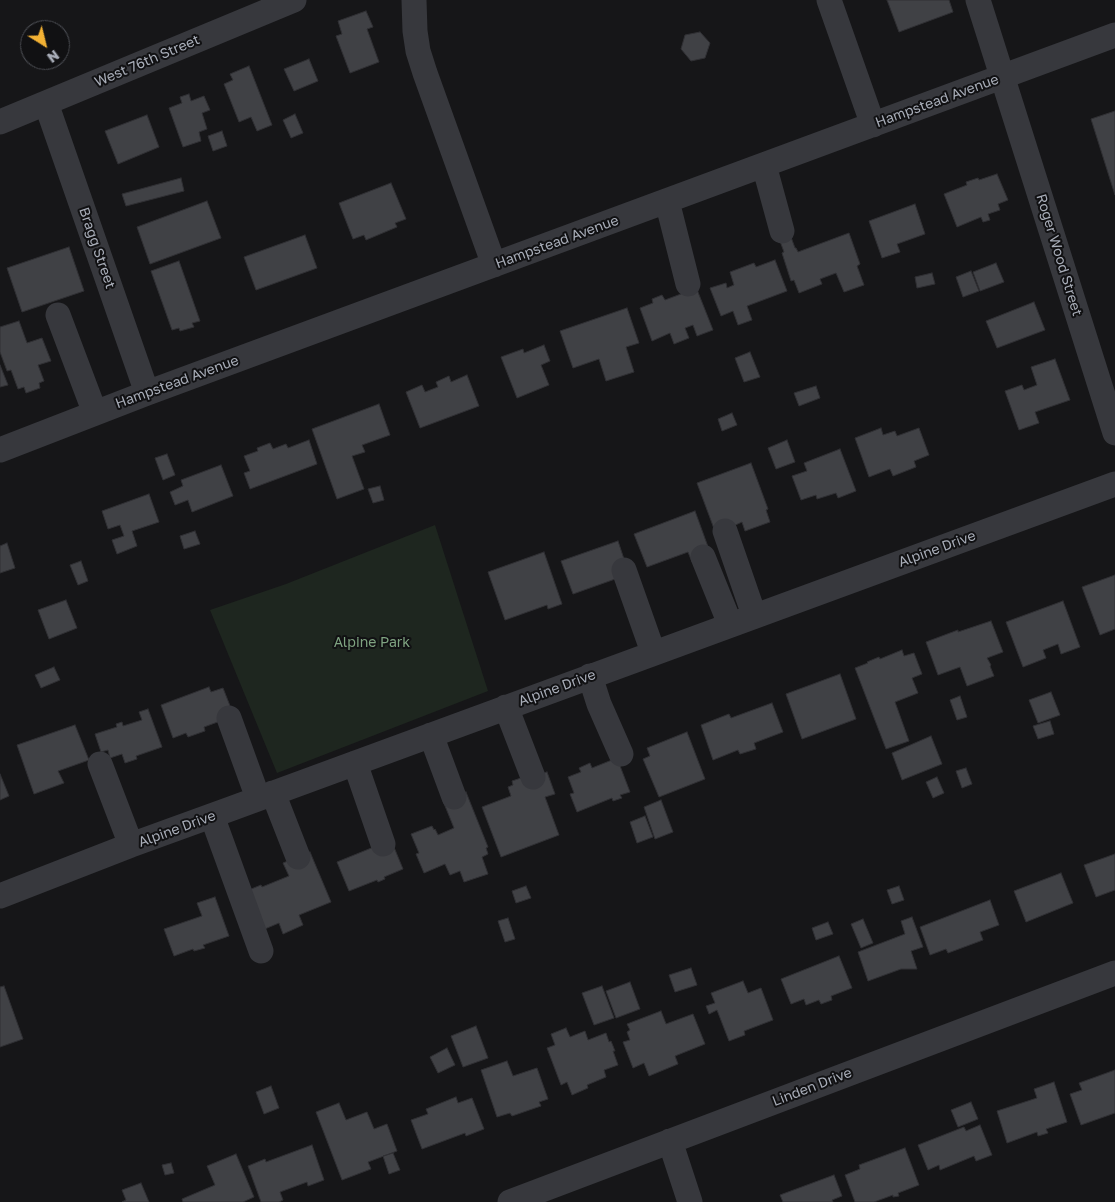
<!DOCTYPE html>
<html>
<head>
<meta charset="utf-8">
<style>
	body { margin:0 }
	#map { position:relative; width:1115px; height:1202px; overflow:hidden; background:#161618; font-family:"Golos Text",sans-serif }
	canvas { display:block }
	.north { position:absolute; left:20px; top:20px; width:50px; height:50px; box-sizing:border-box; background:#111113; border:1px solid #4d4f55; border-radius:50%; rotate:144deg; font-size:14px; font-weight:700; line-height:20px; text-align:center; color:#a8adb8 }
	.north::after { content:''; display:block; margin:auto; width:18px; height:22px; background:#f2b134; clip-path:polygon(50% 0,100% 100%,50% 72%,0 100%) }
</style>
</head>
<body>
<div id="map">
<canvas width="1115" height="1202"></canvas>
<div class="north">N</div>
</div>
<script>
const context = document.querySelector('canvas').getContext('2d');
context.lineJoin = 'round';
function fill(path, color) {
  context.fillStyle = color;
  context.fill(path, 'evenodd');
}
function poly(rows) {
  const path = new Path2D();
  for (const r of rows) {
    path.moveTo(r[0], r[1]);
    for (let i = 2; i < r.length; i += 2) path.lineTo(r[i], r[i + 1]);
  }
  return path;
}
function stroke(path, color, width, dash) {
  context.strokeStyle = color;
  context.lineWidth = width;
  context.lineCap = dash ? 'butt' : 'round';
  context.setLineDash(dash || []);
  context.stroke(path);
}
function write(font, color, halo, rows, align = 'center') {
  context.font = font + ' "Golos Text",sans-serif';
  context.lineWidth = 4;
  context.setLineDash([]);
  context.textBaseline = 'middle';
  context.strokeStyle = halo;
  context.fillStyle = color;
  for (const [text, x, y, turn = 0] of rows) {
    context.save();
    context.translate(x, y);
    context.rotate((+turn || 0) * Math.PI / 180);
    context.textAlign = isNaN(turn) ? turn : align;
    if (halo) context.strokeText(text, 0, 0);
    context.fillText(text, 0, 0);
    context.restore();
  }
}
fill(poly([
	[435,525,488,691,277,773,210,610,286,584]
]), '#1e261f');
const building = poly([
	[887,0,949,0,953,12,899,32,887,0],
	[366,11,373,27,367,29,379,62,350,73,336,36,342,34,338,21,366,11],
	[700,32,710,43,705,58,691,61,681,49,685,35,700,32],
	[309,59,318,81,294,91,284,69,309,59],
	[249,66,272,125,257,131,251,117,239,122,224,84,233,80,230,74,249,66],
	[189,94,191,101,204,96,210,110,202,113,207,129,199,132,201,141,183,147,169,108,182,103,180,97,189,94],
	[1115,111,1115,195,1091,119,1115,111],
	[295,114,303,133,291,138,283,120,295,114],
	[147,115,159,147,118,164,105,131,147,115],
	[222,131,227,146,213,151,208,136,222,131],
	[997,174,1008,200,998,204,1000,210,988,214,990,220,983,222,981,217,957,227,944,194,967,185,966,182,978,178,979,180,997,174],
	[181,178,184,191,126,206,122,194,181,178],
	[391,183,406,219,395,223,397,227,366,240,364,235,353,239,339,203,391,183],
	[207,201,221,238,150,264,137,227,207,201],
	[915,204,925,234,897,244,900,252,882,258,869,221,915,204],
	[788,229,795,248,796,248,798,252,849,233,860,264,857,266,864,285,844,292,836,273,820,279,822,284,799,293,794,280,791,281,782,253,784,252,777,233,788,229],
	[305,235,317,268,256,290,244,257,305,235],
	[69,247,84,291,22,312,7,268,69,247],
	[775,260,787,291,747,306,752,320,738,325,733,311,721,316,710,288,726,283,727,288,734,285,730,272,754,263,756,267,775,260],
	[179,261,200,321,192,323,194,327,180,331,179,328,172,330,151,271,179,261],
	[996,263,1004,282,980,291,973,272,996,263],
	[971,271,979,291,963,297,956,277,971,271],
	[932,273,935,284,917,288,915,277,932,273],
	[694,282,713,330,697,336,693,325,685,328,689,338,674,344,670,333,652,341,640,308,653,303,652,299,662,295,665,300,681,294,694,282],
	[1034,302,1045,330,997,348,986,321,1034,302],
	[627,308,639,343,626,347,634,372,606,381,599,359,573,368,560,331,627,308],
	[19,321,27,343,42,338,51,361,38,365,44,381,39,383,40,388,26,393,24,387,18,389,11,370,7,371,0,352,0,327,19,321],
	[544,345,550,361,541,365,549,385,517,398,501,357,523,349,524,353,544,345],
	[750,352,760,377,744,382,735,358,750,352],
	[1055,359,1070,400,1035,412,1039,423,1019,430,1005,391,1022,385,1024,390,1037,385,1031,367,1055,359],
	[0,365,8,385,0,387,0,365],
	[467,375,479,406,420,428,406,392,422,385,425,392,438,387,436,382,449,376,451,382,467,375],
	[816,386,820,398,799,406,794,393,816,386],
	[379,404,390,435,362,445,365,452,352,456,364,489,337,499,312,429,379,404],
	[732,413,737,425,722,431,718,419,732,413],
	[881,428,883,435,895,431,897,436,919,428,929,455,914,461,916,467,893,476,890,469,869,477,855,438,881,428],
	[309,440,317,464,250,489,244,473,250,471,244,456,258,451,257,448,270,443,273,449,286,444,288,448,309,440],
	[787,440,795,462,776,469,768,448,787,440],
	[840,449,856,491,838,498,836,493,817,499,816,495,801,500,792,476,807,471,804,463,840,449],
	[167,454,175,475,163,480,155,458,167,454],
	[751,463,768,509,766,510,770,522,745,531,742,522,716,534,697,483,751,463],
	[221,465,233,496,192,512,188,500,175,505,170,492,183,486,181,480,221,465],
	[380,486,384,500,373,503,368,489,380,486],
	[149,494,159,522,132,531,137,546,117,554,112,540,124,536,120,525,108,529,102,511,149,494],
	[695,511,711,555,692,562,688,552,647,567,634,534,695,511],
	[195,531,200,544,184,549,180,536,195,531],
	[618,541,627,568,618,578,573,594,561,561,618,541],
	[7,543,15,568,0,573,0,546,7,543],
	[544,552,562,604,548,609,547,605,505,620,488,572,544,552],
	[81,561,88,581,78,585,70,565,81,561],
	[1115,575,1115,629,1100,635,1082,587,1115,575],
	[66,600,77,628,49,639,38,610,66,600],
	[1063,601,1080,647,1061,654,1058,644,1043,650,1046,658,1023,667,1006,622,1063,601],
	[991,621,1003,652,987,658,991,665,990,666,994,676,967,686,960,667,938,675,926,642,958,630,958,632,991,621],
	[902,650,904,656,914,653,922,674,912,678,918,693,895,702,909,741,886,749,855,668,868,663,867,662,879,657,880,659,902,650],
	[54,667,60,680,41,688,35,675,54,667],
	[840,674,856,719,802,739,786,694,840,674],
	[209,687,211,692,223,688,234,716,204,727,205,731,188,737,186,733,173,738,161,705,209,687],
	[1051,692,1060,715,1038,723,1029,700,1051,692],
	[960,696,967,717,957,720,950,700,960,696],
	[772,703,783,732,754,743,756,749,740,754,738,750,713,760,701,725,729,714,731,718,772,703],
	[148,709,162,747,136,756,137,759,125,763,122,754,110,758,108,750,101,752,95,734,117,727,116,724,122,722,123,726,142,720,139,712,148,709],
	[1050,721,1054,734,1038,739,1033,726,1050,721],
	[75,725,89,760,58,771,64,783,34,794,17,745,75,725],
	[687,732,705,779,659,797,643,759,650,756,647,748,687,732],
	[931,736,942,764,902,780,892,753,931,736],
	[617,758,630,792,620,795,622,798,613,801,612,798,577,812,570,794,574,793,568,777,581,772,579,768,590,763,592,768,617,758],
	[966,768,972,784,962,788,956,771,966,768],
	[547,772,555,794,545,797,559,835,501,857,482,807,511,796,508,787,513,785,512,781,521,778,522,781,547,772],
	[0,774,9,796,0,800,0,774],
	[937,777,944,793,933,798,926,782,937,777],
	[466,792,488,847,486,848,488,854,482,857,488,874,464,882,460,871,450,875,445,864,424,873,416,854,419,853,411,834,432,826,434,830,435,829,438,835,454,828,443,801,466,792],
	[661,800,673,832,655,839,644,807,661,800],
	[645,816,653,837,637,843,630,822,645,816],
	[391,840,403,869,384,877,385,879,378,882,377,880,349,891,337,862,391,840],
	[310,852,331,902,299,915,303,925,283,934,279,923,260,931,244,892,261,885,262,887,289,876,283,863,310,852],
	[1115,854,1115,890,1096,897,1084,865,1115,854],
	[1061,873,1073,903,1026,922,1014,891,1061,873],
	[526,886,531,898,516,903,512,891,526,886],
	[899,886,904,900,892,904,887,890,899,886],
	[215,897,229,936,203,945,205,948,194,951,193,949,174,956,164,929,202,916,197,903,215,897],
	[990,900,999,925,980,932,983,940,948,953,946,949,930,955,920,927,990,900],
	[912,917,923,947,911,951,917,969,901,969,868,981,858,952,905,934,901,921,912,917],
	[508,918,515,939,505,942,498,921,508,918],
	[863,919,873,943,861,948,851,924,863,919],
	[828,922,833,934,816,940,812,928,828,922],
	[839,956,852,988,831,996,832,1000,821,1004,819,1000,806,1005,804,999,791,1004,781,979,839,956],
	[691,968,697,985,675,992,669,975,691,968],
	[743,981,748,993,761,988,773,1020,744,1031,745,1035,729,1041,717,1010,709,1014,706,1006,715,1003,711,993,743,981],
	[630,982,640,1009,616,1018,606,991,630,982],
	[4,986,23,1039,0,1047,0,987,4,986],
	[602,986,614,1018,594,1025,582,993,602,986],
	[661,1011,666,1024,693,1014,705,1044,675,1056,678,1064,649,1076,644,1063,633,1068,623,1042,630,1040,627,1032,630,1030,627,1024,661,1011],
	[476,1026,488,1058,463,1067,451,1036,476,1026],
	[566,1028,570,1037,585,1031,588,1040,606,1033,609,1042,611,1041,615,1051,613,1051,618,1065,604,1070,606,1077,587,1085,588,1088,572,1095,567,1082,561,1085,547,1048,555,1045,551,1034,566,1028],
	[447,1048,455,1065,438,1073,430,1057,447,1048],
	[507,1061,513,1076,537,1068,548,1099,539,1102,541,1106,512,1116,510,1113,497,1117,481,1070,507,1061],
	[1115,1070,1115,1113,1081,1125,1070,1094,1082,1090,1079,1083,1115,1070],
	[1054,1082,1067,1122,1046,1129,1048,1133,1038,1136,1037,1132,1007,1143,997,1111,1037,1098,1034,1089,1054,1082],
	[271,1086,279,1108,264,1114,256,1092,271,1086],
	[456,1097,458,1103,472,1098,484,1129,466,1136,465,1133,422,1149,411,1120,428,1114,426,1109,456,1097],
	[971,1102,978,1119,958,1127,951,1110,971,1102],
	[339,1103,346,1120,367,1112,374,1129,387,1124,397,1151,368,1162,371,1169,342,1180,316,1112,339,1103],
	[980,1125,992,1155,976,1161,974,1156,940,1170,939,1165,928,1170,918,1145,964,1127,966,1131,980,1125],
	[312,1145,324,1180,308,1186,307,1182,280,1192,283,1200,279,1202,261,1202,248,1166,265,1159,266,1162,312,1145],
	[905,1148,919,1185,898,1193,899,1196,893,1197,893,1195,874,1202,855,1202,845,1175,860,1169,859,1165,905,1148],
	[393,1153,400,1170,389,1174,383,1156,393,1153],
	[236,1154,254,1197,243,1202,183,1202,182,1199,215,1185,207,1166,236,1154],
	[171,1163,174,1173,165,1175,162,1165,171,1163],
	[834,1175,842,1196,832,1200,833,1202,783,1202,780,1195,834,1175],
	[141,1183,149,1202,122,1202,126,1200,122,1190,141,1183]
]);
fill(building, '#404145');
stroke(building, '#303034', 1);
stroke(poly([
	[414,0,415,31,418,51,425,73,494,265],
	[829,0,873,125],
	[978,0,1115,433],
	[46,103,147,393],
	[0,122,294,0],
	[764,165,782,231],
	[667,201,688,284],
	[58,315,95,413],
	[0,450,147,393,1115,35],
	[725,531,754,615],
	[703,557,730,624],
	[624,570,653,652],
	[590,676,599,704,621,754],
	[506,707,533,777],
	[229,718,258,798],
	[431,735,454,797],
	[355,763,383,844],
	[100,764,131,845],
	[273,793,298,857],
	[212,816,261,951],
	[0,896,131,845,233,808,1115,484],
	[670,1141,690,1202],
	[510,1202,1115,973]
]), '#37383d', 25);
write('14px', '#a8adb8', '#111113', [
	["West 76th Street",147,61,-23],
	["Hampstead Avenue",937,101,-20],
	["Hampstead Avenue",557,242,-20],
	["Bragg Street",97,248,71],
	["Roger Wood Street",1059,255,73],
	["Hampstead Avenue",177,382,-20],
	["Alpine Drive",937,549,-20],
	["Alpine Drive",557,688,-20],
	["Alpine Drive",177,829,-20],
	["Linden Drive",812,1087,-21]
]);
write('14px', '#7fa381', '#111113', [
	["Alpine Park",372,643]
]);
</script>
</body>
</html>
